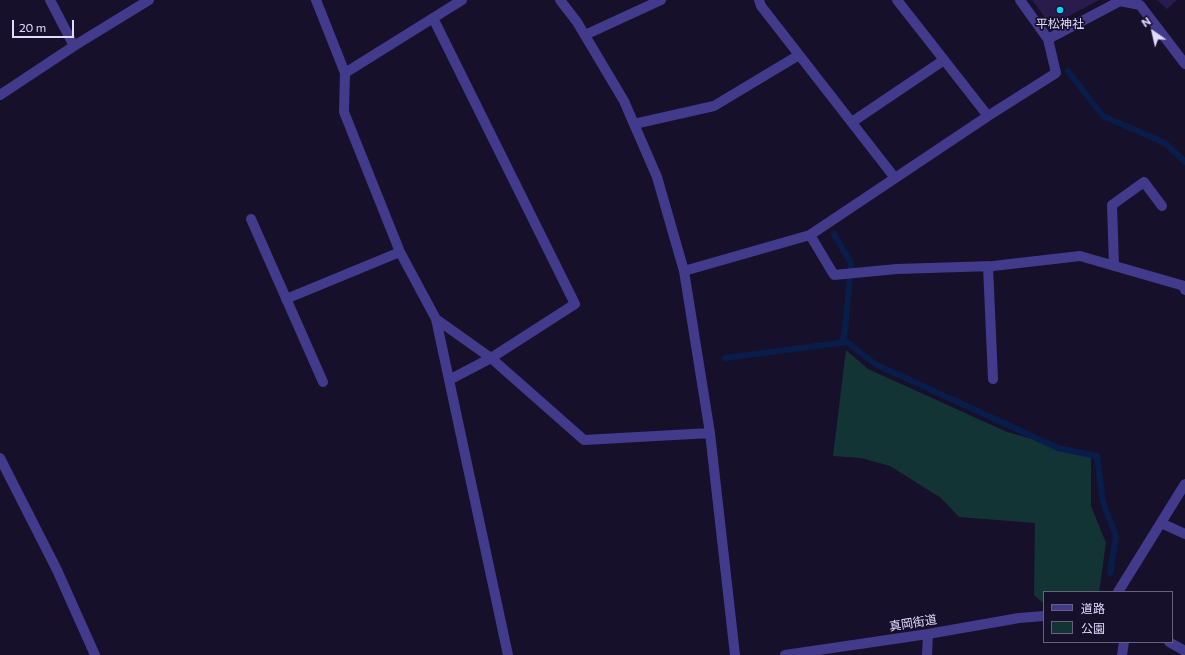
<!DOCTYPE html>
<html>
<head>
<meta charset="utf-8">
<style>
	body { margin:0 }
	#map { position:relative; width:1185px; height:655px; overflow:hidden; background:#16102b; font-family:Commissioner,"Noto Sans JP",sans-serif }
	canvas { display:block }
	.legend { position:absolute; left:1043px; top:591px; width:130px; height:52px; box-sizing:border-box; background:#16102b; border:1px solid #676180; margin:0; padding:5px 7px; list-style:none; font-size:12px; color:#e1daff }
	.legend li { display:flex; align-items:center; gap:8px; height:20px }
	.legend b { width:20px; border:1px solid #676180 }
	.north { position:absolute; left:1133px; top:12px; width:40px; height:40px; -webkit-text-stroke:3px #16102b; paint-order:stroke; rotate:326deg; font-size:11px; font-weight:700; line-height:16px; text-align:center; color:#e1daff }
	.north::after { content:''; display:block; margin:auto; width:14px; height:18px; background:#e1daff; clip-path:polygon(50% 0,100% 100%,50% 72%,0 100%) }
	.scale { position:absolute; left:12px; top:20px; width:62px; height:18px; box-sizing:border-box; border:2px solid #e1daff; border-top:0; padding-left:5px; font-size:12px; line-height:14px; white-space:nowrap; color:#e1daff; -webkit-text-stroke:3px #16102b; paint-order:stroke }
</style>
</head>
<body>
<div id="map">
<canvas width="1185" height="655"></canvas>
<ul class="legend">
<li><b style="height:5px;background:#423a8b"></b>道路</li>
<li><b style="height:11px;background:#133435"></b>公園</li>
</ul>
<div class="north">N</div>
<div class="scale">20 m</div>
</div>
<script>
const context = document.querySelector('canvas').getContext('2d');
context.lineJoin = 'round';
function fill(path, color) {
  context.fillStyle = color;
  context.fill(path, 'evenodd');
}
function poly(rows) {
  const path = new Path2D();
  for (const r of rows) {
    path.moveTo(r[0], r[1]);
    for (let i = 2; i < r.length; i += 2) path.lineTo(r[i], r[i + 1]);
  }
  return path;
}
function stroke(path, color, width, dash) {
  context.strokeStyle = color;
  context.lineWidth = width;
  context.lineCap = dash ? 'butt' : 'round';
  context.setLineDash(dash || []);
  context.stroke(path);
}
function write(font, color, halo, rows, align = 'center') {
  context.font = font + ' Commissioner,"Noto Sans JP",sans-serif';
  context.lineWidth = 3.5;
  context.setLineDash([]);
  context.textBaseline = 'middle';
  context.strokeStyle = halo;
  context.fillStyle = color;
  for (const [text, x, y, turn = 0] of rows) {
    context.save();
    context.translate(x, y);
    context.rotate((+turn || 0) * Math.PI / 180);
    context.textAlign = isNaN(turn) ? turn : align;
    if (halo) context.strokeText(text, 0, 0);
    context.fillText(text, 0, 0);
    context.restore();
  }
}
fill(poly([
	[846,350,868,369,1007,432,1091,455,1091,506,1106,543,1099,592,1044,592,1044,602,1042,602,1034,595,1035,523,959,517,941,498,890,466,861,458,833,456]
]), '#133435');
stroke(poly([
	[1068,71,1103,116,1165,143,1185,162],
	[834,234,851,263,845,330,842,342],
	[725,358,847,342,875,364,1058,448,1097,456,1103,502,1116,536,1110,573]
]), '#091d4b', 6);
fill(poly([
	[1032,0,1099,0,1056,23,1046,19],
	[1157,0,1177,0,1167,9]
]), '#291c4c');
stroke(poly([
	[50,0,74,46,149,0],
	[316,0,345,73,344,112,400,252,436,319,491,358,584,440,710,433],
	[560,0,577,22,624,101,657,177,684,271,710,433,735,655],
	[759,0,761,6,895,178],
	[897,0,988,116],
	[1020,0,1048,39,1120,1,1140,5,1185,64],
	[433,18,575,304,491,358,449,380],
	[585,35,661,0],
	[345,73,462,0],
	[0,95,74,46],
	[852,122,944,60],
	[634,124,714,106,799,55],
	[251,219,323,382],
	[810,235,834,275,897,269,993,266,1080,256,1184,286,1185,290],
	[988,266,993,379],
	[1114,266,1112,205,1144,182,1162,206],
	[684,271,810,235,988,116,1056,73,1048,39],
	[286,299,400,252],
	[436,319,508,655],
	[0,458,57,570,95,655],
	[1161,523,1185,534],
	[1118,592,1185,484],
	[1169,642,1185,651],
	[785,655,928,634,1019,618,1044,616],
	[927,655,928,634],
	[1122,655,1124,642]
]), '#423a8b', 10);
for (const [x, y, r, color] of [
	[1060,10,4,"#06d6ff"]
]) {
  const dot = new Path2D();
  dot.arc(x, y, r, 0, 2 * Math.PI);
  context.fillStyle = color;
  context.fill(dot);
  stroke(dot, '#16102b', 1.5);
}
write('12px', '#e1daff', '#16102b', [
	["平松神社",1060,24]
]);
write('12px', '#e1daff', '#16102b', [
	["真岡街道",913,623,-9]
]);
</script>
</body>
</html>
